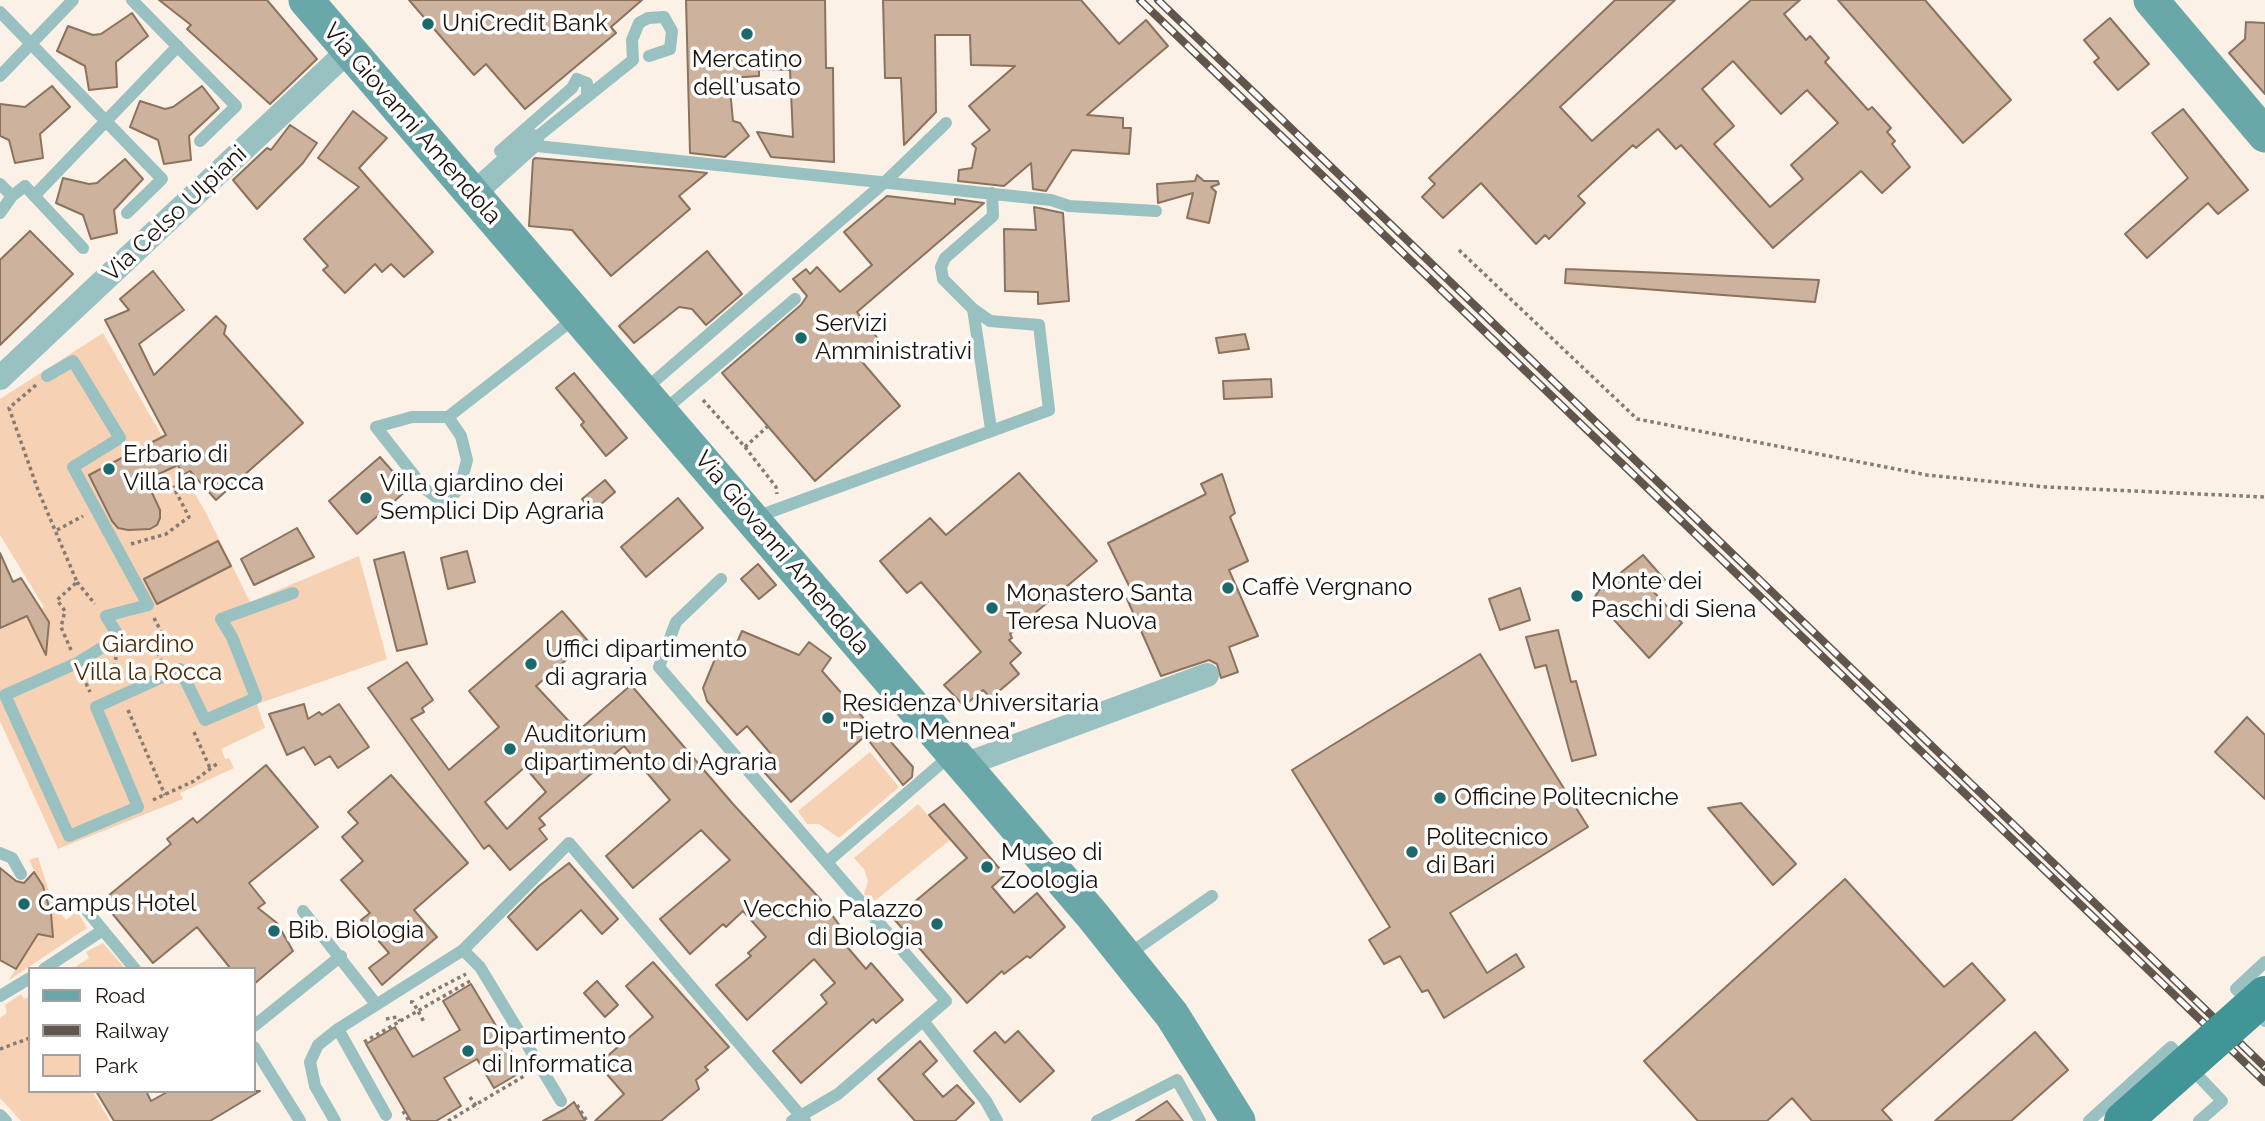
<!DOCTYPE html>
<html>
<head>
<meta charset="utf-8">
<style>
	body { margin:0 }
	#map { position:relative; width:2265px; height:1121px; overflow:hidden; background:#fcf1e7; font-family:Raleway,sans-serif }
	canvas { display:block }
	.legend { position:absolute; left:28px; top:967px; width:228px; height:126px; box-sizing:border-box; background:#fff; border:2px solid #a4a09d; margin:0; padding:9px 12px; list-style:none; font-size:21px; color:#1c120a }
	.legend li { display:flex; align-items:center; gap:14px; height:35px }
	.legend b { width:35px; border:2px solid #a4a09d }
</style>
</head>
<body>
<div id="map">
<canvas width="2265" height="1121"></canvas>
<ul class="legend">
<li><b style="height:9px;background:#6aa7a9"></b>Road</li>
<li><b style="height:9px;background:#61564e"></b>Railway</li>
<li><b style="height:19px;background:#f7d1b3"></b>Park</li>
</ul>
</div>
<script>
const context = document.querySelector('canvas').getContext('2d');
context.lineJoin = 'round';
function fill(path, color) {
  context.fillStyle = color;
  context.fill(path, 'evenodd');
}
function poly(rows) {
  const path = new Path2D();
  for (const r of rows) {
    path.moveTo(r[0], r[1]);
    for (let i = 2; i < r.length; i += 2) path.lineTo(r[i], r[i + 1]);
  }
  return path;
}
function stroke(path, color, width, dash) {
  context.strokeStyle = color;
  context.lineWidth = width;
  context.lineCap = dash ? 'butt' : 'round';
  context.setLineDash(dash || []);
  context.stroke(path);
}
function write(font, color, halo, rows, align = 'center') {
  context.font = font + ' Raleway,sans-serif';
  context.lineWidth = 7;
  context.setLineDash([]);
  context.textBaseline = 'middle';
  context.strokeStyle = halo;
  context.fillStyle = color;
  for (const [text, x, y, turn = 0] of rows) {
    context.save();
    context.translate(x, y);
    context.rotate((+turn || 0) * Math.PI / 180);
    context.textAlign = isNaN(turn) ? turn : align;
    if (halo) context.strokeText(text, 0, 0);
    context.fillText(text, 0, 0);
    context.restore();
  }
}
fill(poly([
	[103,333,206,513,250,602,359,556,387,659,257,704,265,728,221,749,225,759,229,758,234,768,180,793,183,799,58,849,0,721,0,628,44,607,0,535,0,399],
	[870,752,899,787,839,838,819,824,807,824,798,811],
	[918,804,950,840,876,900,869,899,864,894,868,881,864,869,854,858],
	[38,857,52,901,58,911,66,920,77,911,87,928,9,980,35,936,42,935,37,877,29,860],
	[103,943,123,966,120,969,72,969,89,958,86,952],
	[21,994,24,999,30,996,30,1091,92,1091,110,1121,21,1121,0,1098,0,1018,7,1013,5,1005]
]), '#f7d1b3');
const building = poly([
	[159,0,267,0,317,59,270,104,187,29,191,25,159,0],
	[409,0,642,0,611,27,616,33,525,109,486,64,474,75,409,0],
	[686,0,825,0,826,68,833,68,834,162,771,157,757,132,793,137,790,70,759,69,759,76,729,78,733,121,740,123,749,136,725,157,690,153,686,0],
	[883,0,1081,0,1119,44,1146,20,1168,46,1087,115,1123,118,1123,128,1131,128,1129,154,1072,150,1046,191,1033,189,1031,163,1004,186,958,181,959,170,972,168,976,148,972,144,990,130,969,106,1015,66,971,65,970,35,935,35,936,112,904,145,901,78,885,78,883,0],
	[1615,0,1675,0,1560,107,1592,141,1751,0,1800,0,1784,14,1806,40,1810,36,1829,58,1825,62,1868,110,1872,107,1891,128,1887,132,1895,141,1892,144,1910,167,1882,193,1861,171,1773,248,1681,145,1676,149,1658,129,1636,148,1633,145,1578,196,1585,203,1549,239,1545,235,1536,244,1481,183,1443,218,1422,197,1435,184,1429,178,1615,0],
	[1733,61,1781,114,1807,90,1838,123,1791,165,1803,179,1770,207,1714,144,1734,126,1702,89,1733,61],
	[1838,0,1925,0,2011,100,1963,143,1838,0],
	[132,13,148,36,116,62,117,87,89,90,85,66,57,51,68,26,93,35,101,34,132,13],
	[2110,18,2149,64,2118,90,2094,62,2099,58,2084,40,2110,18],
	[2246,22,2265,23,2265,94,2229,53,2245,39,2246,22],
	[52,86,70,107,40,134,43,158,15,163,9,140,0,136,0,104,25,107,52,86],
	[202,86,219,108,189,136,191,160,164,164,158,140,130,127,140,101,165,109,173,107,202,86],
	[2183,109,2248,190,2218,214,2208,203,2147,258,2125,234,2188,178,2152,133,2183,109],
	[353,111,387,138,359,168,433,252,404,277,391,264,382,272,375,264,345,293,323,270,328,266,304,239,359,187,318,158,353,111],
	[290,125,317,143,303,163,257,209,233,180,267,148,271,150,290,125],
	[535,158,690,171,707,173,679,196,690,209,611,276,572,230,529,226,533,160,535,158],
	[125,159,143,179,114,210,117,233,91,239,83,215,56,203,63,178,89,184,97,183,125,159],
	[1197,175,1204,181,1218,181,1219,184,1211,187,1216,192,1209,223,1187,218,1193,193,1158,203,1157,184,1195,181,1197,175],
	[887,196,955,204,955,199,984,203,857,312,879,340,858,357,900,406,815,481,722,373,801,305,807,296,793,279,806,269,810,274,817,267,840,292,872,265,844,232,887,196],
	[1034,207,1063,213,1069,301,1038,304,1038,292,1005,291,1004,229,1036,230,1034,207],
	[30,231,73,274,0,345,0,260,30,231],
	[707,251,742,294,706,325,692,309,679,307,634,343,619,326,707,251],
	[1566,269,1666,273,1819,280,1815,302,1565,283,1566,269],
	[153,271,184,310,139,344,154,375,216,316,226,326,224,334,303,423,216,500,190,471,183,475,178,465,146,480,160,510,160,518,157,525,150,529,128,530,118,528,112,521,89,475,166,435,105,320,129,310,120,299,153,271],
	[1245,334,1249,349,1219,353,1216,338,1245,334],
	[574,373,627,438,606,456,581,425,584,422,556,388,574,373],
	[1271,379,1272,397,1224,399,1223,381,1271,379],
	[380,457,408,489,357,534,329,501,380,457],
	[1019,473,1097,561,1010,634,1012,638,1009,640,1021,653,1010,663,1019,674,991,698,983,690,964,706,944,685,981,652,921,582,907,593,880,561,930,518,946,535,1019,473],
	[1222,474,1235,513,1230,517,1248,561,1229,570,1258,636,1229,647,1238,672,1221,678,1217,664,1209,660,1161,676,1127,599,1134,596,1108,543,1206,494,1201,484,1222,474],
	[605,480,615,492,592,512,582,499,605,480],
	[678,498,703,528,646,577,621,547,678,498],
	[297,528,314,557,254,585,241,559,297,528],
	[218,541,231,566,157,604,144,579,218,541],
	[467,551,475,582,448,589,441,558,467,551],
	[404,552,427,644,397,651,374,560,404,552],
	[0,553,13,582,21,578,49,622,46,655,27,616,0,628,0,553],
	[1643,555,1665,580,1652,590,1682,623,1649,658,1594,598,1611,573,1614,578,1643,555],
	[758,564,776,585,759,599,741,579,758,564],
	[1520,588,1530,620,1500,630,1489,599,1520,588],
	[562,611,588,641,536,686,578,731,631,685,733,804,821,900,843,930,837,935,866,969,871,963,903,1000,876,1023,873,1019,801,1083,773,1051,827,1003,821,995,835,983,814,959,747,1020,716,985,751,956,748,953,766,937,743,911,726,927,723,924,690,954,660,919,730,860,701,830,633,888,606,856,670,800,624,746,539,818,545,825,539,829,547,839,510,870,489,845,484,849,368,688,407,662,433,700,422,708,424,712,411,719,449,770,499,727,469,691,562,611],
	[525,767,546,792,507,829,485,802,525,767],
	[1558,630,1571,682,1576,681,1596,755,1572,761,1546,665,1535,668,1526,637,1558,630],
	[742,631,799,655,809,642,831,658,822,671,873,729,791,802,764,772,777,761,747,726,737,735,707,701,703,688,722,642,735,647,742,631],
	[1480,654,1588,827,1450,913,1487,973,1516,954,1524,967,1444,1018,1428,990,1422,992,1400,956,1384,964,1369,940,1390,927,1292,770,1480,654],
	[304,704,308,719,319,712,322,715,339,704,369,747,338,768,330,756,315,765,304,747,287,755,269,714,304,704],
	[2247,717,2265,735,2265,799,2215,752,2247,717],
	[875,724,913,767,912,777,903,785,869,741,875,724],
	[266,765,318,827,249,883,265,903,258,908,277,923,293,951,254,984,254,969,231,969,197,927,153,963,102,901,171,844,167,839,193,818,197,823,266,765],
	[391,775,468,863,414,910,437,937,382,985,369,968,389,953,361,920,370,913,341,880,363,861,342,837,358,823,348,812,391,775],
	[1741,803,1796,864,1773,885,1708,808,1741,803],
	[944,804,1005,875,992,887,1014,913,1037,893,1065,927,1030,958,1027,956,1004,974,1002,971,967,1003,894,919,967,858,929,815,944,804],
	[569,863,618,919,602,934,581,910,537,950,508,917,539,886,569,863],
	[0,868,16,881,24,883,34,872,43,886,51,914,53,937,38,934,16,969,0,960,0,868],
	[1845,879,1944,987,1972,963,2005,1000,1882,1110,1892,1121,1812,1121,1792,1098,1767,1121,1698,1121,1644,1061,1845,879],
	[653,962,729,1047,705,1067,708,1070,696,1080,699,1089,661,1121,595,1121,624,1094,598,1064,653,1017,626,986,653,962],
	[597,981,618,1005,605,1017,584,993,597,981],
	[471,984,523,1071,494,1088,477,1059,444,1078,461,1106,436,1121,411,1121,366,1044,395,1027,413,1057,460,1030,443,1001,471,984],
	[1018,1031,1054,1071,1020,1102,974,1051,995,1032,1005,1043,1018,1031],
	[2035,1032,2068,1070,2011,1121,1935,1121,2035,1032],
	[920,1041,937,1061,923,1074,943,1097,957,1085,974,1103,955,1121,915,1121,878,1079,920,1041],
	[96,1091,146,1091,151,1101,169,1091,260,1091,210,1121,114,1121,96,1091],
	[1167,1101,1183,1121,1136,1121,1167,1101],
	[574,1102,585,1121,543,1121,565,1109,574,1102]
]);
fill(building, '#cdb39d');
stroke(building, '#8a725d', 2);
stroke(poly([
	[1459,250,1637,419,1927,475,2046,487,2265,497],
	[36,385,9,408,38,490,77,582,57,600,65,611,61,627,71,650],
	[703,400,745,447,776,487,777,494],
	[745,447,768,426],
	[57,530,83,516],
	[131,544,166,534,189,517,173,486],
	[77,582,95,604],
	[154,618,173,654],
	[131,642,158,654,162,662],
	[83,677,90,692],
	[116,680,113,673,116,657],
	[128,710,165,795],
	[194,732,210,768],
	[153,800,194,781,218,763],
	[420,998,466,974],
	[410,1002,413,1002,424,1022],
	[386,1019,397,1017,400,1021],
	[364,1042,470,981],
	[0,1049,30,1038],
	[470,1097,478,1109],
	[577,1105,587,1121],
	[403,1111,409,1121],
	[448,1121,526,1075]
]), '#867b72', 3.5, [3.5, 3.5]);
stroke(poly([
	[132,0,236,106,200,141],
	[0,12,162,179,127,213],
	[0,76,73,0],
	[532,141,633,60,632,40,639,23,648,18,664,17,672,31,670,49,649,56],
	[527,145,1051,200,1069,206,1156,211],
	[500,151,572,88,577,79,587,83,587,97],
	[0,184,12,196,25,186,83,248],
	[34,196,178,46],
	[0,213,12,196],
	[973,309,991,429],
	[47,376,73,361,120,438,73,467,148,605,106,616,119,637,77,663,5,695,69,836,138,807,96,707,180,669,205,720,256,698,232,637,221,619,293,593],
	[643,391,885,182,946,123],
	[662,412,795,299],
	[448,417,461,436,467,460,460,487,445,504,424,488,376,427,412,417,448,417,575,318],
	[756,517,1049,410,1039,325,990,321,973,309,943,279,941,267,945,258,993,216,992,193],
	[721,579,676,622,659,667,946,1001,838,1094,792,1121],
	[0,853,12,858,21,874],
	[827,862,951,755],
	[83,906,135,969],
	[303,911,376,1004],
	[463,950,569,843,805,1121],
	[1126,956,1212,896],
	[2265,962,2236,989,2265,1021],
	[44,969,103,930],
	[0,996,30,978],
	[924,1022,986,1101,997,1121],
	[254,1026,341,956],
	[338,1029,386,1115],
	[254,1047,300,1121],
	[0,1115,6,1121],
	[335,1121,315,1086,310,1062,318,1045,338,1029,463,950,480,967,561,1101],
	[1097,1121,1177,1080,1200,1121],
	[2089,1121,2171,1047,2222,1101,2199,1121]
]), '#99c1c1', 12);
stroke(poly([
	[472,195,532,141],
	[0,378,349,50],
	[964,765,1207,675]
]), '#99c1c1', 24);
stroke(poly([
	[306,0,1093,916,1172,1015,1238,1121],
	[2151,0,2265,135]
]), '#6aa7a9', 35);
const rail = poly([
	[1140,0,2265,1082],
	[1158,0,2265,1067]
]);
stroke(rail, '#61564e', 8);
stroke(rail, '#fff', 5, [16]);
stroke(poly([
	[2123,1121,2265,995]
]), '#429597', 38);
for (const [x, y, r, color] of [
	[428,24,7,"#1c696b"],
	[747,34,7,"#1c696b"],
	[801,338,7,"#1c696b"],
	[109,469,7,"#1c696b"],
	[366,498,7,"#1c696b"],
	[1228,588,7,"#1c696b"],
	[1577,596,7,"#1c696b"],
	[992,608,7,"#1c696b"],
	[531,664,7,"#1c696b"],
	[828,718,7,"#1c696b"],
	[510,749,7,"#1c696b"],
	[1440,798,7,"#1c696b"],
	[1412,852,7,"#1c696b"],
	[987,867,7,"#1c696b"],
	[24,904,7,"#1c696b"],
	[937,924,7,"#1c696b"],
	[274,931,7,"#1c696b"],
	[468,1051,7,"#1c696b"]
]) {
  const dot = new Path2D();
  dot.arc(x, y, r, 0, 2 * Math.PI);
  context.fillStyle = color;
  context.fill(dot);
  stroke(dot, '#fff', 2.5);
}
write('24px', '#1c120a', '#fff', [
	["UniCredit Bank",442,24],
	["Mercatino",747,60,"center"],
	["dell'usato",747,88,"center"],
	["Servizi",815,324],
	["Amministrativi",815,352],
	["Erbario di",123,455],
	["Villa la rocca",123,483],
	["Villa giardino dei",380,484],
	["Semplici Dip Agraria",380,512],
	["Monte dei",1591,582],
	["Paschi di Siena",1591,610],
	["Caffè Vergnano",1242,588],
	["Monastero Santa",1006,594],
	["Teresa Nuova",1006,622],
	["Uffici dipartimento",545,650],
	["di agraria",545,678],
	["Residenza Universitaria",842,704],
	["\"Pietro Mennea\"",842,732],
	["Auditorium",524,735],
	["dipartimento di Agraria",524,763],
	["Officine Politecniche",1454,798],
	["Politecnico",1426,838],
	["di Bari",1426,866],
	["Museo di",1001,853],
	["Zoologia",1001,881],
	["Campus Hotel",38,904],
	["Vecchio Palazzo",923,910,"right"],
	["di Biologia",923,938,"right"],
	["Bib. Biologia",288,931],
	["Dipartimento",482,1037],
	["di Informatica",482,1065]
], 'left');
write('24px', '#1c120a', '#fff', [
	["Via Giovanni Amendola",412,124,49],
	["Via Celso Ulpiani",175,214,-43],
	["Via Giovanni Amendola",782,553,50]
]);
write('24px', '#4f2a01', '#fff', [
	["Giardino",148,645],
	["Villa la Rocca",148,673]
]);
</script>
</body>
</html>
